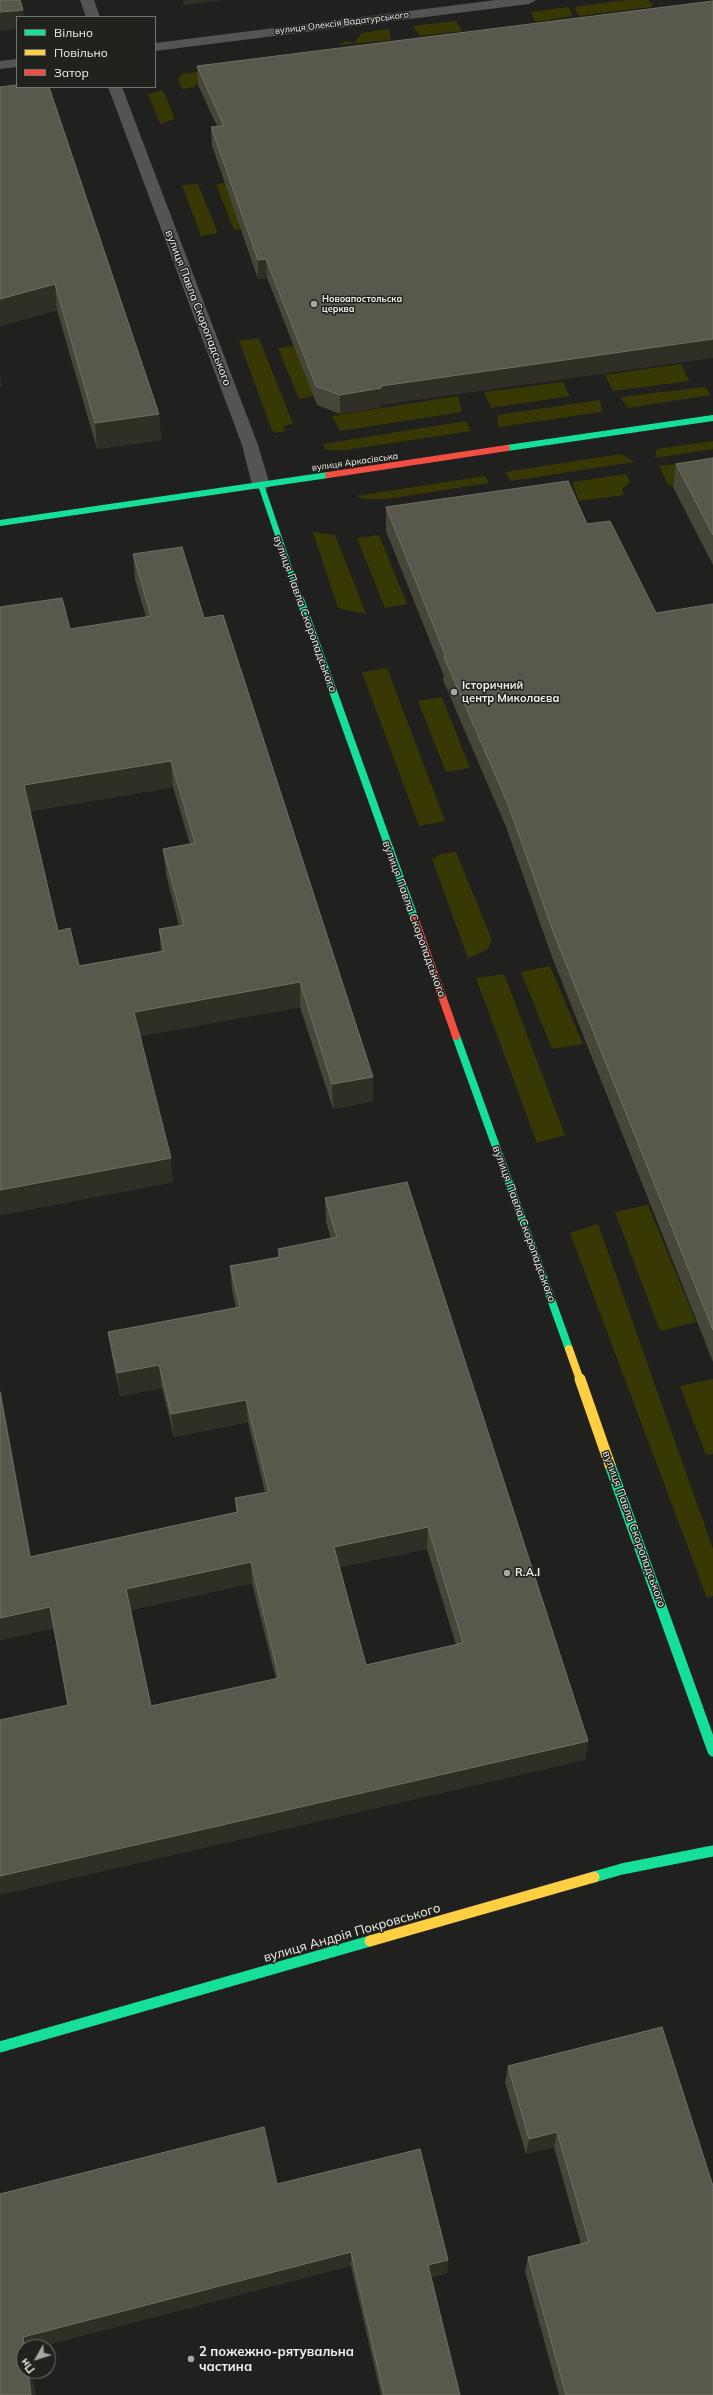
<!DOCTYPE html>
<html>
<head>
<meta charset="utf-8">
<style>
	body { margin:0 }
	#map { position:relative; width:713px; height:2395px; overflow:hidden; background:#20201f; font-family:Mulish,sans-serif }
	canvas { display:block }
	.legend { position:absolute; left:16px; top:16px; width:140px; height:72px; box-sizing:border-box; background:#21211e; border:1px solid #737371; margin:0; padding:5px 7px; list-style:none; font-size:12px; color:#efefed }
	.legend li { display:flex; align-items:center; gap:8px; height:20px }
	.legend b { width:20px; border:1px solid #737371 }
	.north { position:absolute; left:16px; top:2339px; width:40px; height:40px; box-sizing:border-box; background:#21211e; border:1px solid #737371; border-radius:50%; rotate:231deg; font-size:11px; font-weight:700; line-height:16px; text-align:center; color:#efefed }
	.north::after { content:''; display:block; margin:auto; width:14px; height:18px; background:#a7a7a5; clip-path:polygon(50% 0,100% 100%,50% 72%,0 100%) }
</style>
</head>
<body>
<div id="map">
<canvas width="713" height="2395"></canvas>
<ul class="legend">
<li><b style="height:5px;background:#16e098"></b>Вільно</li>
<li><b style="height:5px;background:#ffcf43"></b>Повільно</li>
<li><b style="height:5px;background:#f24e42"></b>Затор</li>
</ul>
<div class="north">Пн</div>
</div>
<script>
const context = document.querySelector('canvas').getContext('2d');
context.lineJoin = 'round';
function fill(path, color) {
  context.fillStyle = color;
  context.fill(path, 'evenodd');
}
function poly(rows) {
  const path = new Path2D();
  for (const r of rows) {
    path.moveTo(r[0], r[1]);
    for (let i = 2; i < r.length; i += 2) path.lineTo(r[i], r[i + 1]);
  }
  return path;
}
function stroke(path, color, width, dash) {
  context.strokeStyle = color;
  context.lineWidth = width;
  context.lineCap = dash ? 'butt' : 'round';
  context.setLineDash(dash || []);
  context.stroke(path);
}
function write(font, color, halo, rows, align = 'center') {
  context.font = font + ' Mulish,sans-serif';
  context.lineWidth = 3;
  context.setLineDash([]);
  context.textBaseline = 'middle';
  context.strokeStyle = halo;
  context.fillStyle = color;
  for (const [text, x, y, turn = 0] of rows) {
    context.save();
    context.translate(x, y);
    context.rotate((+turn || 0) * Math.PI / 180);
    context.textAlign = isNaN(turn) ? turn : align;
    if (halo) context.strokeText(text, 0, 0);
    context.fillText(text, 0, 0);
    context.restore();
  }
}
fill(poly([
	[626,0,648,0,654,5,650,7,579,16,574,7],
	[568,7,573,16,535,22,531,12],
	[456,21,462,31,420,36,413,26],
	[389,29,391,40,339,45,346,41,355,43,361,33],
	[260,62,198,82,195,87,182,89,178,78,183,74],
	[163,90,175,119,160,124,148,94],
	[237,182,256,227,234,230,216,184],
	[198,184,218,233,201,236,182,185],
	[259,338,293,424,283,426,285,431,275,433,272,430,239,341],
	[300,345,319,395,299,399,278,348],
	[681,364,689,381,613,391,605,375],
	[563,382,570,396,491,408,484,392],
	[705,387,711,395,628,408,620,397],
	[458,396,462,412,340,431,332,416],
	[600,400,602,412,499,427,497,415],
	[466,421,471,431,346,450,326,450,323,444],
	[713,441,713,449,655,458,657,449],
	[621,454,634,462,511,481,505,472],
	[713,459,713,479,669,486,659,466],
	[626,474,630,482,622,489,624,495,579,501,572,482],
	[485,476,489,483,387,499,364,499,356,496],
	[313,532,335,535,366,614,338,608],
	[379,535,407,604,385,608,357,538],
	[387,668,445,821,419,826,362,672],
	[442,697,470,768,446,772,418,701],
	[456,852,492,940,487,950,468,958,432,859,442,854],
	[550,966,583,1044,552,1049,521,972],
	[504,974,565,1135,537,1143,476,978],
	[648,1205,696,1322,660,1331,615,1212],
	[598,1224,713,1549,713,1596,707,1598,570,1233],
	[713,1379,713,1454,706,1455,680,1386]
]), '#383804');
fill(poly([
	[80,0,94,0,100,17,86,17,80,0],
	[496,0,536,0,529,4,155,51,155,43,496,0],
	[17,59,17,67,0,69,0,61,17,59],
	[108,87,122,87,258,445,270,485,267,489,255,489,252,485,242,445,108,87]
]), '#555455');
stroke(poly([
	[507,448,713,418],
	[261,485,300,600],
	[0,523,328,475]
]), '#16e098', 6);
stroke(poly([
	[300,599,414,917],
	[456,1036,569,1349]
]), '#16e098', 8);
stroke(poly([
	[610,1465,713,1751],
	[594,1877,622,1869,713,1851],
	[0,2047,370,1941]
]), '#16e098', 11);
stroke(poly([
	[569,1349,580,1380]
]), '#ffcf43', 8);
stroke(poly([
	[580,1379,610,1465],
	[370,1941,594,1877]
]), '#ffcf43', 11);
stroke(poly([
	[328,475,507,448]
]), '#f24e42', 6);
stroke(poly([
	[414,917,456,1036]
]), '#f24e42', 8);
fill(poly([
	[197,66,381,405,381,407,340,414,317,405,267,278,258,279,212,146,211,127,217,126,198,85],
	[0,87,159,414,161,440,97,449,57,310,0,326],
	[713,458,713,565,673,487,676,464],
	[386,507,587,524,656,613,713,604,713,1362,552,957,506,827,443,680,444,676,386,531],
	[133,554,204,618,373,1101,333,1109,300,1007,140,1036,173,1182,0,1215,0,607,70,629,146,617,135,580],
	[173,787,190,844,163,849,166,874,179,926,159,929,161,951,79,966,58,931,30,811],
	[325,1198,588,1741,585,1760,68,1705,54,1628,0,1640,0,1388,31,1556,236,1512,235,1498,265,1492,248,1422,174,1437,162,1388,120,1396,112,1356,108,1332,236,1308,232,1290,230,1266,278,1257,278,1249,331,1238,326,1222],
	[427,1549,456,1645,366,1665,339,1567],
	[252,1583,276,1679,151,1706,131,1610],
	[508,2066,713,2186,713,2395,559,2395,525,2271,528,2257,581,2244,554,2147,526,2154,505,2082],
	[277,2184,448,2260,447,2273,431,2277,460,2395,381,2395,351,2266,0,2194]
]), '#464639');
fill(poly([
	[183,0,226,0,183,5],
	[23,10,24,17,17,17,17,29,0,31,0,12],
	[266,259,267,278,258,279,258,260],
	[55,284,57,310,0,326,0,299],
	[713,339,713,358,381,405,381,407,340,414,340,395,381,386],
	[0,372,2,387,0,387],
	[159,414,161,440,97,449,95,423],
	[171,761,173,787,28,811,24,785],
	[300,982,300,1007,137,1037,134,1012],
	[373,1077,373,1101,333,1109,332,1084],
	[171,1158,173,1182,0,1215,0,1190],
	[159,1365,162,1388,120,1396,117,1373],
	[0,1388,35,1578,30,1557,0,1392],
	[246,1400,248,1422,174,1437,171,1414],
	[428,1527,427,1549,334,1568,334,1547],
	[251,1562,252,1583,130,1610,126,1589],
	[50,1607,54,1628,0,1640,0,1618],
	[588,1741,585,1760,0,1895,0,1876],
	[557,2132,554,2147,526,2154,529,2139],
	[351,2252,351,2266,40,2347,24,2347,23,2337],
	[448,2260,447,2273,427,2279,428,2265],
	[28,2371,32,2371,36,2395,31,2395]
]), '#2f2f26');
const building = poly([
	[0,0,20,0,23,10,0,12,0,0],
	[713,1,713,339,381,386,381,388,340,395,316,386,266,259,258,260,211,127,224,126,197,66,713,1],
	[17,85,17,87,49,87,159,414,95,423,55,284,0,299,0,87,17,85],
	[713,458,713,535,676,464,713,458],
	[568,481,587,524,610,521,656,613,713,604,713,1330,554,934,508,804,444,657,446,657,386,507,568,481],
	[182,547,204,618,223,615,373,1077,332,1084,300,982,134,1012,171,1158,0,1190,0,607,62,598,70,629,151,616,133,554,182,547],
	[171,761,195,843,163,849,184,925,159,929,164,951,79,966,70,928,58,931,24,785,171,761],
	[407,1182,588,1741,0,1876,0,1720,68,1705,50,1607,0,1618,0,1392,30,1557,238,1512,235,1498,269,1492,246,1400,171,1414,159,1365,117,1373,108,1332,240,1307,230,1266,280,1257,278,1249,337,1237,325,1198,407,1182],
	[428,1527,463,1643,366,1665,334,1547,428,1527],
	[251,1562,279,1678,151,1706,126,1589,251,1562],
	[662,2027,713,2186,713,2395,566,2395,528,2257,589,2242,557,2132,529,2139,508,2066,662,2027],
	[264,2127,277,2184,420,2149,448,2260,428,2265,460,2395,384,2395,351,2252,23,2337,24,2347,24,2371,28,2371,31,2395,0,2395,0,2194,264,2127]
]);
fill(building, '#58584c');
stroke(building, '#707065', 1);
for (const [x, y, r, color] of [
	[314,304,4,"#a7a7a5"],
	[454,692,4,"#a7a7a5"],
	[507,1573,4,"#a7a7a5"],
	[191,2359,4,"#a7a7a5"]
]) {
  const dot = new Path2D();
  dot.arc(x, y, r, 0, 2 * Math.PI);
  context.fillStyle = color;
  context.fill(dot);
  stroke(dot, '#21211e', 1.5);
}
write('9px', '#efefed', '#21211e', [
	["вулиця Олексія Вадатурського",342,23,-7],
	["вулиця Аркасівська",355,462,-8]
]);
write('bold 9px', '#efefed', '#21211e', [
	["Новоапостольска",322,299],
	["церква",322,309]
], 'left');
write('11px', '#efefed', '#21211e', [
	["вулиця Павла Скоропадського",198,308,69],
	["вулиця Павла Скоропадського",305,614,70],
	["вулиця Павла Скоропадського",414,919,70],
	["вулиця Павла Скоропадського",524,1224,70],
	["вулиця Павла Скоропадського",634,1529,70]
]);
write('bold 11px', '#efefed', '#21211e', [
	["Історичний",462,686],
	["центр Миколаєва",462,699],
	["R.A.I",515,1573]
], 'left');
write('13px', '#efefed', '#21211e', [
	["вулиця Андрія Покровського",352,1933,-16]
]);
write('bold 13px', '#efefed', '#21211e', [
	["2 пожежно-рятувальна",199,2352],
	["частина",199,2367]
], 'left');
</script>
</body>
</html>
